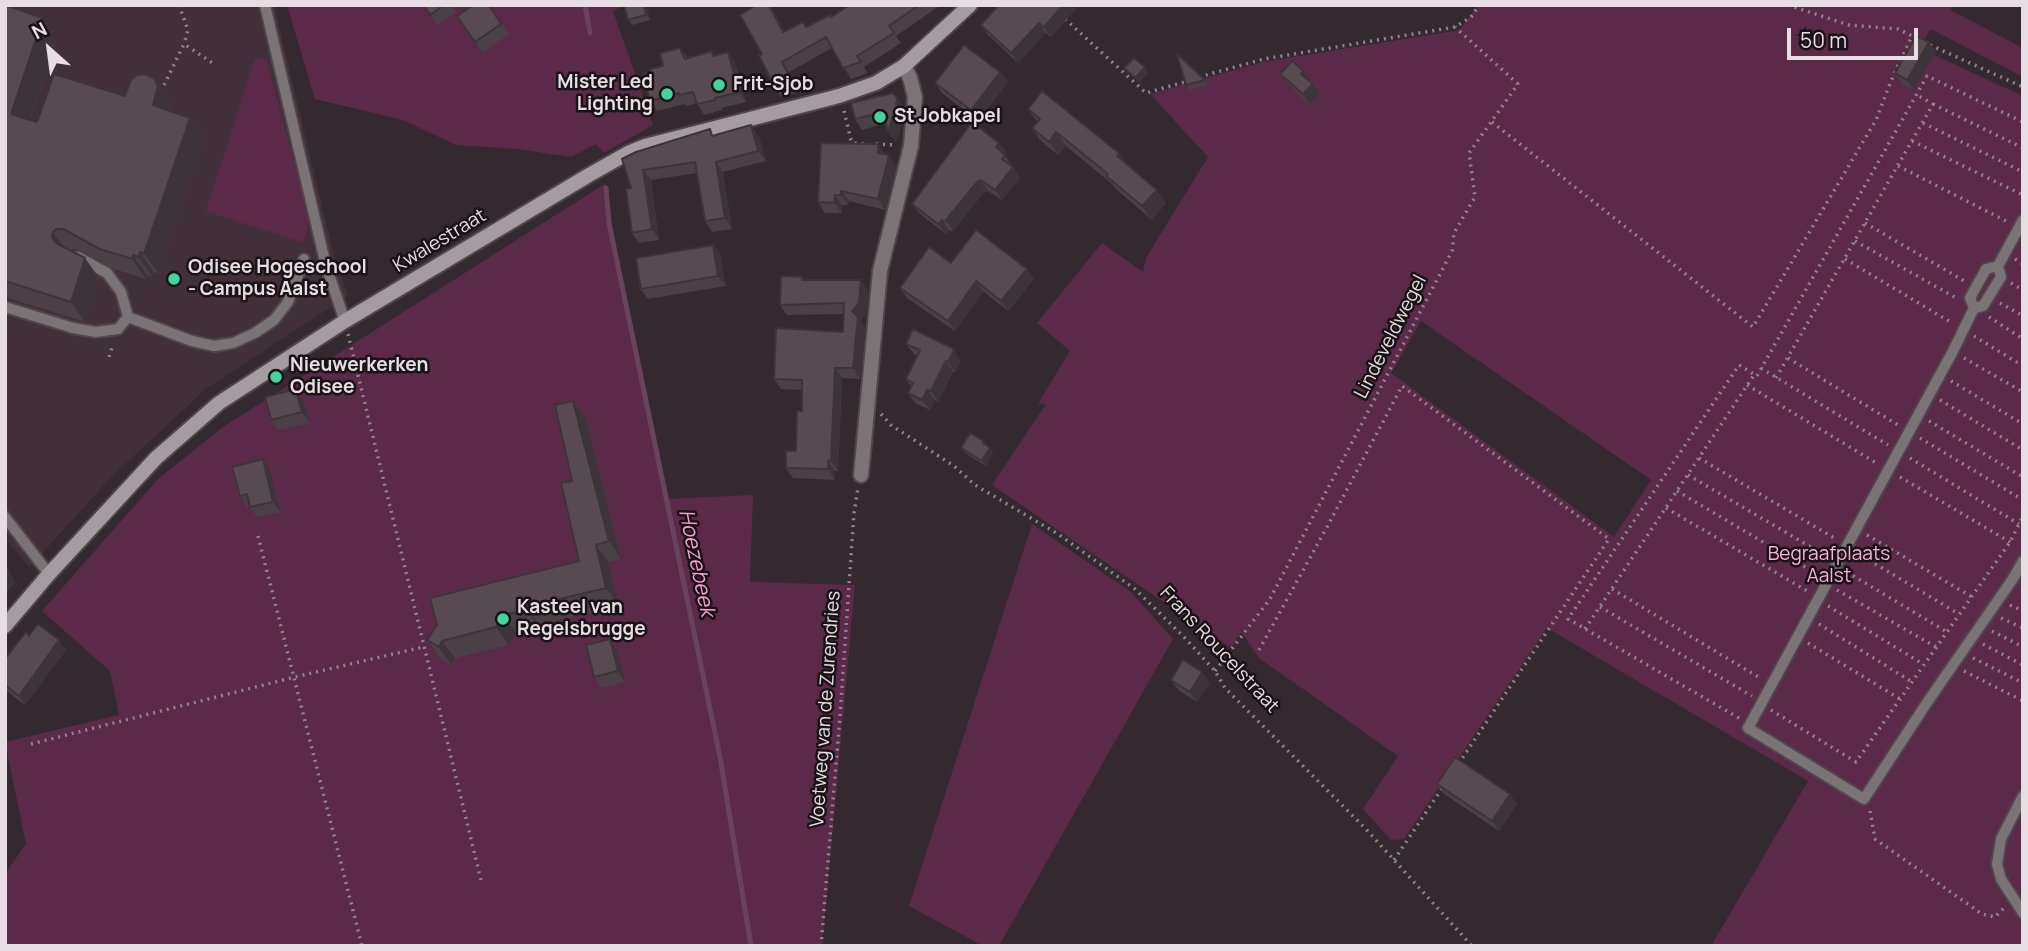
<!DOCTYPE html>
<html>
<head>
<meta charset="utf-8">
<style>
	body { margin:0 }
	#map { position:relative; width:2028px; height:951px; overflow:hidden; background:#34292f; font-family:Manrope,sans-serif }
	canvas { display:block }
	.frame { position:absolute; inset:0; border:7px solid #e6dee2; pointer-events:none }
	.north { position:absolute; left:14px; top:14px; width:70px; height:70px; -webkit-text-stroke:5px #191316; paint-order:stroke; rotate:332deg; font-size:19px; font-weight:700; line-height:28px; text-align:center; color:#e6dee2 }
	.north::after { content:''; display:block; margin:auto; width:24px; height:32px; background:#e6dee2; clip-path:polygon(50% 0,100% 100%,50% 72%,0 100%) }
	.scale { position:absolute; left:1787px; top:28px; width:131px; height:32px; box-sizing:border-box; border:4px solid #e6dee2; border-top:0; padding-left:9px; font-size:21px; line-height:24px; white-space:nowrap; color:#e6dee2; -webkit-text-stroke:5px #191316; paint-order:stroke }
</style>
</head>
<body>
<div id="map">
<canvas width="2028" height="951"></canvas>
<div class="frame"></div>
<div class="north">N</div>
<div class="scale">50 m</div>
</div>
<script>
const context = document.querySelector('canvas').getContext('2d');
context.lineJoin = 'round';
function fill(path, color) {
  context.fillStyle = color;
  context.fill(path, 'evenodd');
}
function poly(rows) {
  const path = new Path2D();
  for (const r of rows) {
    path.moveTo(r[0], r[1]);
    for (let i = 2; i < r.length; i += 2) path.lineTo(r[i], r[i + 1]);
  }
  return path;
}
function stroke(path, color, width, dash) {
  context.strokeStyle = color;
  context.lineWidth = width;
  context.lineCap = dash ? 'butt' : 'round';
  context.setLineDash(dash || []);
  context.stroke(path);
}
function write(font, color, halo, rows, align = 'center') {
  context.font = font + ' Manrope,sans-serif';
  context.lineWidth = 5;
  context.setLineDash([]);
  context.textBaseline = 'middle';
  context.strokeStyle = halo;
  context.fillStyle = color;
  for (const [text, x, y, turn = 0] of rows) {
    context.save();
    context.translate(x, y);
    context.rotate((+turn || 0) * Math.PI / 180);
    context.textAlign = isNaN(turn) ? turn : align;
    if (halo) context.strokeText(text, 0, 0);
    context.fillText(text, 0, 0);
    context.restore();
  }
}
fill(poly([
	[5,5,274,5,336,263,348,296,207,388,111,477,29,568,5,538]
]), '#413039');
fill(poly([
	[287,5,625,5,613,11,653,125,604,153,596,144,571,157,517,149,456,145,403,120,315,99],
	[1478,5,1953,5,1950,10,2023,48,2021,76,1931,29,1919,48,2023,96,2023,946,1711,946,1808,781,1547,628,1404,839,1391,840,1363,809,1398,756,1259,658,1241,632,1231,648,992,485,1046,404,1038,404,1070,351,1037,323,1102,243,1143,272,1146,258,1208,157,1150,94,1263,62,1460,30],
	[1421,321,1651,480,1614,537,1391,373],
	[255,58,266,59,309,218,304,243,206,211],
	[606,183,609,223,666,499,753,495,750,582,855,585,822,946,5,946,5,874,26,844,5,742,119,715,110,671,42,611,158,479,223,427],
	[1032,524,1131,592,1173,639,999,946,983,946,909,906]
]), '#5b2a49');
stroke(poly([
	[585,5,590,33],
	[606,188,609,223,720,757,751,946]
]), '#68435c', 5);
const lane = poly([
	[265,5,326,266,345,321],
	[78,257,107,273,121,292,128,317,192,341,214,346,233,343,255,333,274,320,288,302,304,259],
	[1998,266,2023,220],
	[5,307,73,328,96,332,118,329,128,317],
	[1974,308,1983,306,2001,277,1998,266,1986,269,1970,298,1974,308,1953,351,1748,728,1864,799,1926,704,2012,580,2023,561],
	[5,517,49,574],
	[2023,796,2001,839,1997,864,2001,879,2023,913]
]);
const street = poly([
	[861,475,880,271,911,146,915,97,910,78,904,66]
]);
const secondary = poly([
	[5,626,49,574,156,458,219,403,345,321,589,175,628,153,645,146,839,96,876,83,904,66,970,5]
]);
stroke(lane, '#50464c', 14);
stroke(street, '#50464c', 18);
stroke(secondary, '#50464c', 18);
stroke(poly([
	[179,5,188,30,184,44],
	[1788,5,1849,25,1898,29,1914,37],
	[1065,19,1146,93,1188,81],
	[1930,45,2023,87],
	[1199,77,1264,59,1455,27,1471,17,1479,5],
	[164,85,184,44,214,64],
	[1933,104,2023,148],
	[844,111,851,140,853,143,868,144],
	[1492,122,1753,327,1876,120,1891,81,1912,36],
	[1923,123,2023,172],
	[1912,141,2023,195],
	[876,144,896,145],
	[1898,166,2008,222],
	[1865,223,1966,282],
	[1855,241,1958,299],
	[1845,259,1952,323],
	[2015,259,2023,264],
	[2011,283,2023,290],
	[2000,303,2023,316],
	[1989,317,2023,339],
	[348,334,481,880],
	[1974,336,2023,366],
	[109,357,113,344],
	[1788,358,1898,425],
	[1964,358,2023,392],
	[1761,368,1888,445],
	[1776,378,1933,104,1917,95],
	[1951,381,2023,424],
	[1747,385,1878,464],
	[1940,400,2023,450],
	[881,414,891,425,954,466,975,485,1058,534,1135,589,1184,637,1215,671,1225,688,1364,827,1472,946],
	[1929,421,2023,477],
	[1920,438,2023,500],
	[1699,458,1836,539],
	[1910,458,2019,524],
	[1688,475,1828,557],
	[1900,477,2010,542],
	[1677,491,1817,574],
	[1666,508,1809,592],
	[1867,535,1972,597],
	[258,536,362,946],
	[1857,553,1959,614],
	[1847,572,1947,632],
	[1612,589,1760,678],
	[1837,590,1936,647],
	[2010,605,2023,611],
	[1828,606,1923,664],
	[1600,607,1752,696],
	[2001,618,2023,628],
	[1819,624,1912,682],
	[1585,629,1754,375],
	[1992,631,2023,647],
	[1808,643,1900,699],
	[1983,644,2023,665],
	[1259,650,1327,527,1402,386,1609,539,1459,763],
	[1973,658,2023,683],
	[1215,671,1270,599,1452,251,1454,233,1475,197,1469,153,1518,84,1455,27],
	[1964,671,2023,701],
	[1771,710,1856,762,2010,542,2023,516],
	[1739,718,1568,619,1739,365,1757,376,1927,76,2023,122],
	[31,744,295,677,423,647],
	[1870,811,1875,839,1982,914,1995,917,2004,908],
	[1394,860,1443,787],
	[821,946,840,716,854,513,858,488]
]), '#8e8489', 3.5, [2, 5]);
stroke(lane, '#7a7477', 10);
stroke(street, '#7a7477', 14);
stroke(secondary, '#a59ca1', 14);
fill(poly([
	[5,5,57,38,30,120,37,122,125,96,154,78,172,106,170,111,190,118,204,138,159,274,154,272,152,277,147,275,146,279,114,269,77,249,70,250,99,278,85,322,5,297],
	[424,5,452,5,456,12,437,25],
	[489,5,509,34,483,53,475,42],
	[646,5,650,20,632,25,628,20],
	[757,5,770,5,785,32,807,27,831,17,850,5,941,5,896,36,901,43,864,67,868,73,851,79,832,48,789,72,799,92,781,97,774,86,762,54],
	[999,5,1079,5,1051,37,1046,33,1018,63,988,35,981,25],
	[680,48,688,58,715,56,735,62,746,102,722,108,722,110,704,115,697,103,686,106,685,104,657,111,650,101,651,72,663,66],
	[1936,52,1914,90,1902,84,1895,73],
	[1000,72,1008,82,978,121,942,93,935,83],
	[1280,74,1311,81,1310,82,1320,94,1310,105,1288,84],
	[1205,80,1208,85,1190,90,1186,85],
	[851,103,904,108,904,119,896,142,888,132,886,123,862,130,855,119],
	[1028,109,1119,153,1127,165,1166,203,1152,220,1116,189,1111,183,1066,146,1058,155,1041,141,1032,128,1037,122],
	[715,135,759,136,766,161,723,172,732,229,712,232,705,221,697,173,651,180,659,240,639,243,632,233,631,188,622,159],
	[999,143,1007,154,1005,155,1012,166,1020,178,1002,200,988,191,987,192,985,191,953,231,952,232,949,230,946,234,920,214,912,204],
	[885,154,896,166,885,210,849,201,848,205,842,205,842,213,825,213,818,202],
	[713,245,720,255,726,286,648,299,641,289],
	[951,263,1034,279,1008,311,983,291,955,331,907,298,900,288],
	[804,280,861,280,868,291,866,313,860,320,865,327,860,379,842,378,838,471,835,471,835,480,793,478,786,468,796,451,802,411,802,390,781,389,774,379,843,332,844,314,787,315,780,305],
	[906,344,961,361,955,372,953,372,938,402,935,400,930,410,915,403,908,393,911,387,906,379,917,356,914,354],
	[297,393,304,403,310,423,278,430,271,420],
	[586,419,621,559,608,562,619,605,539,625,539,627,516,633,509,645,455,658,451,665,440,658,427,640,579,561,572,481],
	[988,446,993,453,986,466,965,453,961,448],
	[270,469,280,512,257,517,249,506,247,507,240,496],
	[29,636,66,650,25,705,5,690,5,659],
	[610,639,617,650,625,682,601,688,594,677],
	[1202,672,1210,683,1197,702,1178,690,1171,680],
	[1437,784,1517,804,1499,831,1444,794]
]), '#4b4046');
fill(poly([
	[644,5,646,5,650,20,646,15],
	[769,5,774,11,791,43,783,32],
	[1063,5,1079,5,1051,37,1044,27],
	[43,18,57,38,25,134,11,114],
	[1039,23,1046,33,1018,63,1011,53],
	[1929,42,1936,52,1914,90,1907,80],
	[728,52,735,62,746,102,739,92],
	[782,62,789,72,799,92,792,81],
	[1145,67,1148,73,1139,83,1135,78],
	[1304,71,1311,81,1308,84,1301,74],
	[1000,72,1008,82,978,121,971,110],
	[154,78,172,106,167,125,153,105],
	[1313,84,1320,94,1310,105,1303,94],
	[897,98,904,108,904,119,896,142,888,132],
	[190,118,204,138,159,274,144,254],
	[751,125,759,136,766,161,758,151],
	[1056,132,1066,146,1058,155,1049,142],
	[999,143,1007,154,1003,157,996,147],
	[878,144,885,154,878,153],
	[1119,153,1128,166,1117,156],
	[889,155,896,166,885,210,878,199],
	[716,162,723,172,732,229,725,218],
	[1013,167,1020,178,1002,200,995,190],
	[643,170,651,180,659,240,652,229],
	[981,180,988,191,987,192,979,182],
	[978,181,985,191,953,231,946,220],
	[1157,190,1166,203,1152,220,1142,206],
	[841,191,849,201,848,205,841,195],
	[835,195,842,205,842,213,834,203],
	[942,220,949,230,946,234,938,224],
	[53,232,67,252,70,263,52,237],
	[713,245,720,255,726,286,718,276],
	[140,252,154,272,152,277,138,257],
	[133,255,147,275,146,279,132,259],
	[85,258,99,278,85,322,71,302],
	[1027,269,1034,279,1008,311,1001,301],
	[861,280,868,291,866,313,860,320,865,327,860,379,853,368,852,311],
	[976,281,983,291,955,331,948,321],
	[954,350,961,361,955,372,948,362],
	[946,361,953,372,938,402,931,391],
	[835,368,842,378,838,471,831,461],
	[927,390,935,400,930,410,922,400],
	[297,393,304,403,310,423,302,412],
	[573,401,586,419,621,559,609,541],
	[990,448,993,453,986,466,982,461],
	[263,459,270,469,280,512,273,502],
	[828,461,835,471,835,480,828,469],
	[596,545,608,562,619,605,606,588],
	[9,572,16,582,5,594,5,576],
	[526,607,539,625,539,627,527,610],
	[503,615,516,633,509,645,496,627],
	[610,639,617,650,625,682,618,671],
	[59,640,66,650,25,705,19,696],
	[442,641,455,658,451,665,439,647],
	[1202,672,1210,683,1197,702,1190,692],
	[1510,794,1517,804,1499,831,1492,821]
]), '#3d3439');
const building = poly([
	[5,5,43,18,11,114,37,122,54,74,125,96,131,80,137,75,144,74,154,78,158,86,153,105,190,118,144,254,140,252,138,257,133,255,132,259,100,249,63,229,56,229,53,232,52,237,56,243,85,258,71,302,5,281,5,5],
	[424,5,444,5,430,15,424,5],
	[473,5,489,5,501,24,475,42,457,16,473,5],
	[624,5,644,5,646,15,628,20,624,5],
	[757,5,769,5,783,32,803,22,806,27,830,15,831,17,850,5,919,5,889,26,894,33,857,56,861,62,843,68,826,37,782,62,792,81,774,86,759,55,762,54,740,15,757,5],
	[999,5,1063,5,1044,27,1039,23,1011,53,981,25,999,5],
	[1916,36,1929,42,1907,80,1895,73,1916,36],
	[964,45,1000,72,971,110,935,83,964,45],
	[680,48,685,59,712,51,713,56,728,52,739,92,715,98,715,100,697,104,693,92,679,95,679,93,650,101,643,74,651,72,650,69,663,66,660,53,680,48],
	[1177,54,1205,80,1186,85,1177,54],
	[1134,58,1145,67,1135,78,1124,68,1134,58],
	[1292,61,1304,71,1301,74,1313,84,1303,94,1280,74,1292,61],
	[1042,91,1119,153,1117,156,1157,190,1142,206,1106,176,1108,174,1056,132,1049,142,1032,128,1040,119,1028,109,1042,91],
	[893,93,897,98,896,108,888,132,883,112,855,119,851,103,893,93],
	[972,122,999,143,996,147,1005,155,1002,159,1013,167,995,190,981,180,979,182,978,181,946,220,944,222,942,220,938,224,912,204,972,122],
	[751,125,758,151,716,162,725,218,705,221,695,162,643,170,652,229,632,233,626,189,631,188,622,159,636,152,710,129,712,136,751,125],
	[821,143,878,144,878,153,889,155,878,199,841,191,841,195,835,195,834,203,818,202,821,143],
	[976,230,1027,269,1001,301,976,281,948,321,900,288,929,247,951,263,976,230],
	[713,245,718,276,641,289,636,258,713,245],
	[781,276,802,277,802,280,861,280,859,303,852,311,858,317,853,368,835,368,831,461,828,461,828,469,786,468,786,451,796,451,797,411,802,411,802,380,774,379,776,328,843,332,844,303,780,305,781,276],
	[913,329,952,348,954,350,948,362,946,361,931,391,927,390,922,400,908,393,913,383,906,379,920,350,906,344,913,329],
	[292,390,297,393,302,412,271,420,265,397,292,390],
	[573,401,609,541,596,545,606,588,526,607,527,610,503,615,496,627,442,641,439,647,427,640,437,625,430,598,579,561,561,483,572,481,555,405,573,401],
	[970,433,984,441,983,443,990,448,982,461,961,448,970,433],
	[263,459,273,502,250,507,247,494,240,496,232,467,263,459],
	[5,566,9,572,5,576,5,566],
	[38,624,59,640,19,696,5,685,5,659,26,632,29,636,38,624],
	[610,639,618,671,594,677,586,645,610,639],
	[1183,660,1202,672,1190,692,1171,680,1183,660],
	[1455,757,1510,794,1492,821,1437,784,1455,757]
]);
fill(building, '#574b51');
stroke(building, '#3d3439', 2);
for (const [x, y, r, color] of [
	[719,85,7,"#46d49e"],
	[667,94,7,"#46d49e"],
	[880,117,7,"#46d49e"],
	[174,279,7,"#46d49e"],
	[276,377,7,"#46d49e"],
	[503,619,7,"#46d49e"]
]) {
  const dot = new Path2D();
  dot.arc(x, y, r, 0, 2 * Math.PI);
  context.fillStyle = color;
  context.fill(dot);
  stroke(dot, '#191316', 2.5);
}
write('bold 19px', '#e6dee2', '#191316', [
	["Mister Led",653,83,"right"],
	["Lighting",653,105,"right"],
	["Frit-Sjob",733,85],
	["St Jobkapel",894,117],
	["Odisee Hogeschool",188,268],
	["- Campus Aalst",188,290],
	["Nieuwerkerken",290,366],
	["Odisee",290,388],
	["Kasteel van",517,608],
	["Regelsbrugge",517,630]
], 'left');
write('19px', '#e6dee2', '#191316', [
	["Kwalestraat",440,241,-31],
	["Lindeveldwegel",1391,337,-63],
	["Frans Roucelstraat",1219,650,47],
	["Voetweg van de Zurendries",826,709,-86]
]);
write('19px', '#fab2dc', '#191316', [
	["Begraafplaats",1829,555],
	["Aalst",1829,577]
]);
write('italic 21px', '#f79fd3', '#191316', [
	["Hoezebeek",696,563,78]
]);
</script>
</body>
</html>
